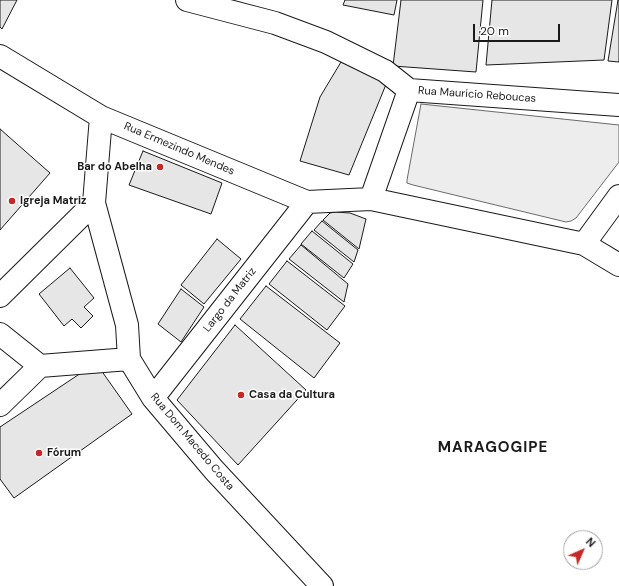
<!DOCTYPE html>
<html>
<head>
<meta charset="utf-8">
<style>
	body { margin:0 }
	#map { position:relative; width:619px; height:586px; overflow:hidden; background:#fff; font-family:"DM Sans",sans-serif }
	canvas { display:block }
	.north { position:absolute; left:563px; top:530px; width:40px; height:40px; box-sizing:border-box; background:#fff; border:1px solid #a3a3a3; border-radius:50%; rotate:45deg; font-size:11px; font-weight:700; line-height:16px; text-align:center; color:#1a1a1a }
	.north::after { content:''; display:block; margin:auto; width:14px; height:18px; background:#c62828; clip-path:polygon(50% 0,100% 100%,50% 72%,0 100%) }
	.scale { position:absolute; left:473px; top:24px; width:87px; height:18px; box-sizing:border-box; border:2px solid #1a1a1a; border-top:0; padding-left:5px; font-size:12px; line-height:14px; white-space:nowrap; color:#1a1a1a; -webkit-text-stroke:3px #fff; paint-order:stroke }
</style>
</head>
<body>
<div id="map">
<canvas width="619" height="586"></canvas>
<div class="north">N</div>
<div class="scale">20 m</div>
</div>
<script>
const context = document.querySelector('canvas').getContext('2d');
context.lineJoin = 'round';
function fill(path, color) {
  context.fillStyle = color;
  context.fill(path, 'evenodd');
}
function poly(rows) {
  const path = new Path2D();
  for (const r of rows) {
    path.moveTo(r[0], r[1]);
    for (let i = 2; i < r.length; i += 2) path.lineTo(r[i], r[i + 1]);
  }
  return path;
}
function stroke(path, color, width, dash) {
  context.strokeStyle = color;
  context.lineWidth = width;
  context.lineCap = dash ? 'butt' : 'round';
  context.setLineDash(dash || []);
  context.stroke(path);
}
function write(font, color, halo, rows, align = 'center') {
  context.font = font + ' "DM Sans",sans-serif';
  context.lineWidth = 3;
  context.setLineDash([]);
  context.textBaseline = 'middle';
  context.strokeStyle = halo;
  context.fillStyle = color;
  for (const [text, x, y, turn = 0] of rows) {
    context.save();
    context.translate(x, y);
    context.rotate((+turn || 0) * Math.PI / 180);
    context.textAlign = isNaN(turn) ? turn : align;
    if (halo) context.strokeText(text, 0, 0);
    context.fillText(text, 0, 0);
    context.restore();
  }
}
const built = poly([
	[421,104,619,125,619,162,576,218,571,221,566,222,413,185,407,183,407,180,421,104]
]);
fill(built, '#ededed');
stroke(built, '#6a6a6a', 1);
const building = poly([
	[0,0,17,0,2,29,0,27,0,0],
	[345,0,397,0,394,15,343,5,345,0],
	[401,0,483,0,476,72,393,66,401,0],
	[492,0,612,0,604,60,486,65,492,0],
	[618,0,619,0,619,62,608,61,618,0],
	[341,62,387,82,349,175,300,161,320,97,341,62],
	[0,129,50,173,0,230,0,129],
	[143,151,222,183,211,214,129,185,143,151],
	[335,212,350,213,366,219,359,249,323,220,330,213,335,212],
	[322,221,358,250,354,262,314,230,322,221],
	[312,231,353,264,344,278,301,244,312,231],
	[217,239,241,259,204,304,181,285,217,239],
	[301,245,348,284,344,302,289,259,301,245],
	[287,261,345,306,327,330,269,284,287,261],
	[70,268,94,298,84,307,93,316,81,328,72,319,64,326,39,294,70,268],
	[266,286,340,343,314,378,240,319,266,286],
	[181,289,204,307,181,342,158,324,181,289],
	[235,325,306,390,238,465,177,400,235,325],
	[96,363,132,414,14,498,0,479,0,427,96,363]
]);
fill(building, '#e6e6e6');
stroke(building, '#1a1a1a', 1);
const minor = poly([
	[187,0,275,23,326,42,385,71,409,90,619,105],
	[0,56,101,117,307,202,371,199,584,244,619,265],
	[371,199,409,90],
	[94,203,127,325,129,359],
	[584,244,619,196],
	[0,296,94,203,101,117],
	[0,334,40,366],
	[40,366,129,359,153,398,214,470,322,586],
	[153,398,307,202],
	[0,405,40,366]
]);
stroke(minor, '#1a1a1a', 24);
stroke(minor, '#fff', 22);
for (const [x, y, r, color] of [
	[160,167,4,"#c62828"],
	[12,201,4,"#c62828"],
	[241,395,4,"#c62828"],
	[39,453,4,"#c62828"]
]) {
  const dot = new Path2D();
  dot.arc(x, y, r, 0, 2 * Math.PI);
  context.fillStyle = color;
  context.fill(dot);
  stroke(dot, '#fff', 1.5);
}
write('11px', '#1a1a1a', '#fff', [
	["Rua Mauricio Reboucas",477,95,4],
	["Rua Ermezindo Mendes",179,149,23],
	["Largo da Matriz",230,300,-52],
	["Rua Dom Macedo Costa",192,442,50]
]);
write('bold 11px', '#1a1a1a', '#fff', [
	["Bar do Abelha",152,167,"right"],
	["Igreja Matriz",20,201],
	["Casa da Cultura",249,395],
	["Fórum",47,453]
], 'left');
context.letterSpacing = '1px';
write('bold 15px', '#1a1a1a', '#fff', [
	["MARAGOGIPE",493,448]
]);
context.letterSpacing = '0px';
</script>
</body>
</html>
